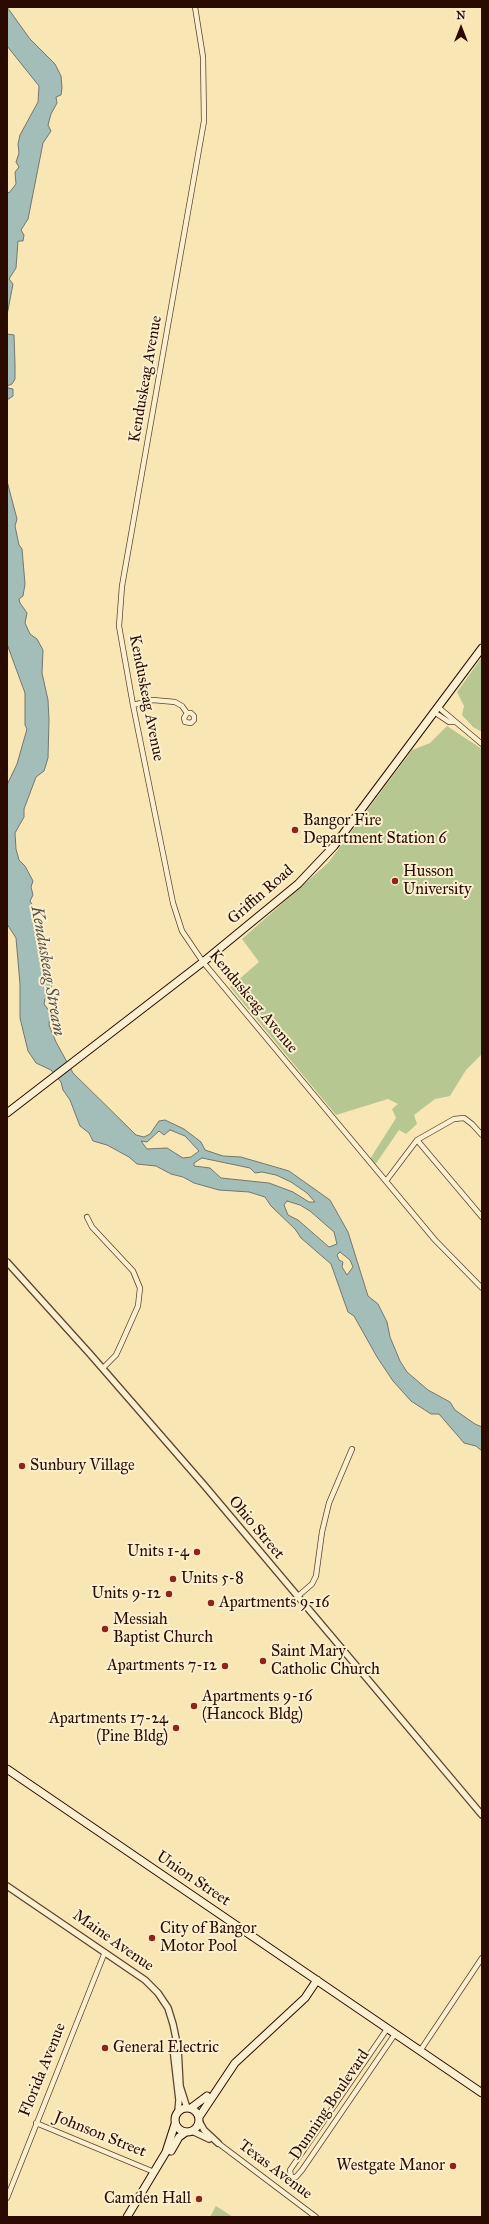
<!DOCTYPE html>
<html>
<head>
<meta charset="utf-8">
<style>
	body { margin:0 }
	#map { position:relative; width:489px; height:2224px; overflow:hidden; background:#f8e7b5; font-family:"IM FELL Great Primer",serif }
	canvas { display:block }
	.frame { position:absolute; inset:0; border:8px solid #2b0b00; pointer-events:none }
	.north { position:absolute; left:441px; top:8px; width:40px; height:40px; -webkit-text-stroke:3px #faefcf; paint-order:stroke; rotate:0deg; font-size:11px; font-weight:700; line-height:16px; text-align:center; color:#2b0b00 }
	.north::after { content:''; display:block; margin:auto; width:14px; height:18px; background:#2b0b00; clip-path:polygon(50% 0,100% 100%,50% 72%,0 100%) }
</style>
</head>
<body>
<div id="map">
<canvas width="489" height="2224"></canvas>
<div class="frame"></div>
<div class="north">N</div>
</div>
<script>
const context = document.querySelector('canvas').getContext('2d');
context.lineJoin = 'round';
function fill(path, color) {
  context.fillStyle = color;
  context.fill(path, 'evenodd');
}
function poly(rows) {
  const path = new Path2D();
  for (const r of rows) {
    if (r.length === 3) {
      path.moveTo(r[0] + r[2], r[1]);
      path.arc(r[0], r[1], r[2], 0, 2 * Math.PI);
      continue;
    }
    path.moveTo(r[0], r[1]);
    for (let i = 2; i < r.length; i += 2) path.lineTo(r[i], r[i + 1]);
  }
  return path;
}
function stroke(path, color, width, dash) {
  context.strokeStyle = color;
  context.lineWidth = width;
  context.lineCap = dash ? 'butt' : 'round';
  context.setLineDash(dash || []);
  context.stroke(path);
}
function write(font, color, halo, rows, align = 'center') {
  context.font = font + ' "IM FELL Great Primer",serif';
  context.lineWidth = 4;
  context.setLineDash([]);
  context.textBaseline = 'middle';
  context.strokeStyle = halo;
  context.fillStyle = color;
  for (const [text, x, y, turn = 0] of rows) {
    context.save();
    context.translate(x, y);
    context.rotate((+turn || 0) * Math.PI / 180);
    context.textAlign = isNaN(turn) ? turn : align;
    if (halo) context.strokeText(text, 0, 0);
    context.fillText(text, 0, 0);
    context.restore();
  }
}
fill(poly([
	[482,657,482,732,473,727,462,715,464,706,457,692],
	[447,726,482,749,482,1054,466,1070,450,1096,435,1099,414,1115,417,1124,406,1134,399,1130,375,1165,370,1159,396,1118,392,1109,398,1104,388,1099,336,1115,230,987,259,962,242,939,328,863,412,750,430,743],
	[216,2206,233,2217,210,2217]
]), '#b7c792');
const water = poly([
	[7,7,30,39,55,64,61,76,62,88,61,95,56,97,57,103,51,114,48,125,51,131,43,143,28,219,21,230,24,235,23,241,18,241,16,268,9,279,13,284,7,315,7,192,9,193,16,184,15,172,19,167,16,162,19,153,18,144,20,135,38,102,39,86,7,46,7,7],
	[7,334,14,335,15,364,15,379,12,384,7,386,8,388,13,389,13,396,7,400,7,334],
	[7,481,17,519,15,526,19,545,22,549,25,584,23,596,19,599,20,603,27,613,25,623,30,634,37,639,43,650,42,673,48,700,49,720,48,758,44,771,36,777,24,809,24,817,15,833,16,849,19,860,25,866,33,881,31,887,33,895,30,901,34,908,33,917,40,932,41,957,52,985,50,993,45,999,44,1004,50,1012,49,1025,56,1042,73,1073,136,1135,144,1137,150,1134,159,1121,165,1120,184,1129,201,1142,205,1150,223,1156,241,1157,289,1171,330,1200,348,1232,368,1296,378,1304,387,1322,390,1337,400,1361,407,1372,428,1390,450,1402,455,1410,475,1424,482,1427,482,1451,476,1446,464,1443,439,1414,431,1414,411,1401,393,1381,377,1357,354,1316,348,1312,331,1264,301,1238,295,1229,271,1206,265,1197,249,1192,219,1190,194,1183,183,1177,171,1174,156,1166,137,1164,129,1157,107,1145,93,1141,89,1133,80,1126,70,1100,63,1090,61,1082,51,1070,36,1063,28,1051,20,1018,20,984,16,938,7,924,7,785,17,764,27,729,25,725,25,693,7,644,7,481],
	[170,1130,185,1136,199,1151,191,1157,183,1158,167,1148,147,1149,141,1141,147,1142,159,1131,164,1135,170,1130],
	[202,1158,250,1168,255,1173,262,1172,276,1175,291,1182,307,1193,315,1202,309,1202,293,1192,269,1183,221,1178,210,1168,194,1166,194,1163,202,1158],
	[287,1201,300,1205,310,1211,334,1232,337,1244,329,1247,298,1220,288,1215,284,1205,287,1201],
	[340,1252,350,1260,353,1267,347,1275,342,1267,343,1262,339,1260,337,1255,340,1252]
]);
fill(water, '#a3bdb9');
stroke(water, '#73766f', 1);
const minor = poly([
	[195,7,203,57,204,121,122,586,119,626,133,705,173,903,182,931,203,962,435,1240,482,1288],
	[133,705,153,700,175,702,182,706,187,713,184,718,185,722,191,723,194,720,194,716,191,713,187,713],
	[438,707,482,744],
	[434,712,449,722,454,722],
	[417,1140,482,1217],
	[386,1181,417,1140,454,1119,464,1118,472,1124,482,1135],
	[87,1217,92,1227,133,1271,140,1288,138,1306,122,1342,116,1355,103,1368],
	[297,1597,312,1584,316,1576,322,1532,329,1503,352,1449],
	[387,2029,290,2170,291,2177,296,2177,302,2170,395,2034],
	[420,2051,482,1958],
	[36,2123,154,2172],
	[218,2143,316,2217],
	[7,2198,105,1952]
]);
const tertiary = poly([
	[7,1262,90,1354,204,1485,482,1815],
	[7,1886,145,1980,158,1993,168,2008,173,2024,178,2048,180,2086,187,2108],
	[175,2040,173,2048,179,2100,178,2111],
	[199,2121,204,2130,218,2143],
	[192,2131,209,2139]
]);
const secondary = poly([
	[7,1113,203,962,298,884,334,846,482,648],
	[7,1769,482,2093],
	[187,2120,12],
	[191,2108,207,2096],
	[199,2117,235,2063,305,1998,317,1980],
	[171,2151,179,2137,186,2132],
	[127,2217,166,2152,175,2124]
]);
stroke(minor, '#5e422d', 6);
stroke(tertiary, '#5e422d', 8);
stroke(secondary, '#2b0b00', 9);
stroke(minor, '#faefcf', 4.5);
stroke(tertiary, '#faefcf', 5.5);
stroke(secondary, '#faefcf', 7);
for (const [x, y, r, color] of [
	[295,830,4,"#8f2418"],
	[395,881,4,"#8f2418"],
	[22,1466,4,"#8f2418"],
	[197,1552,4,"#8f2418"],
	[173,1579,4,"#8f2418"],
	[169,1594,4,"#8f2418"],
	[211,1603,4,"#8f2418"],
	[105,1629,4,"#8f2418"],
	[263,1661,4,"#8f2418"],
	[225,1666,4,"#8f2418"],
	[194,1706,4,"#8f2418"],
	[176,1728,4,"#8f2418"],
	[152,1938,4,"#8f2418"],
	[105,2048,4,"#8f2418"],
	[453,2166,4,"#8f2418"],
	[199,2199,4,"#8f2418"]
]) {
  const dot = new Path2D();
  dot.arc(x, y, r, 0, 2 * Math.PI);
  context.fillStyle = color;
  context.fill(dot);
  stroke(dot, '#faefcf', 1.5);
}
write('16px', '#2b0b00', '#faefcf', [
	["Kenduskeag Avenue",146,379,-80],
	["Kenduskeag Avenue",146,698,79],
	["Griffin Road",261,895,-41],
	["Kenduskeag Avenue",253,1002,50],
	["Ohio Street",256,1528,50],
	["Union Street",193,1879,34],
	["Maine Avenue",113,1941,35],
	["Florida Avenue",43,2070,-68],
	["Dunning Boulevard",330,2105,-56],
	["Johnson Street",100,2135,22],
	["Texas Avenue",275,2170,37]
]);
write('16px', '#2b0b00', '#faefcf', [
	["Bangor Fire",303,821],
	["Department Station 6",303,839],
	["Husson",403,872],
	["University",403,890],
	["Sunbury Village",30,1466],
	["Units 1-4",189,1552,"right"],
	["Units 5-8",181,1579],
	["Units 9-12",161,1594,"right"],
	["Apartments 9-16",219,1603],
	["Messiah",113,1620],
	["Baptist Church",113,1638],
	["Saint Mary",271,1652],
	["Catholic Church",271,1670],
	["Apartments 7-12",217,1666,"right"],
	["Apartments 9-16",202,1697],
	["(Hancock Bldg)",202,1715],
	["Apartments 17-24",168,1719,"right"],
	["(Pine Bldg)",168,1737,"right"],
	["City of Bangor",160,1929],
	["Motor Pool",160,1947],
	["General Electric",113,2048],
	["Westgate Manor",445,2166,"right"],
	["Camden Hall",191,2199,"right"]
], 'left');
write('italic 17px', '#5b524a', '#faefcf', [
	["Kenduskeag Stream",47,971,80]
]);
</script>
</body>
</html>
